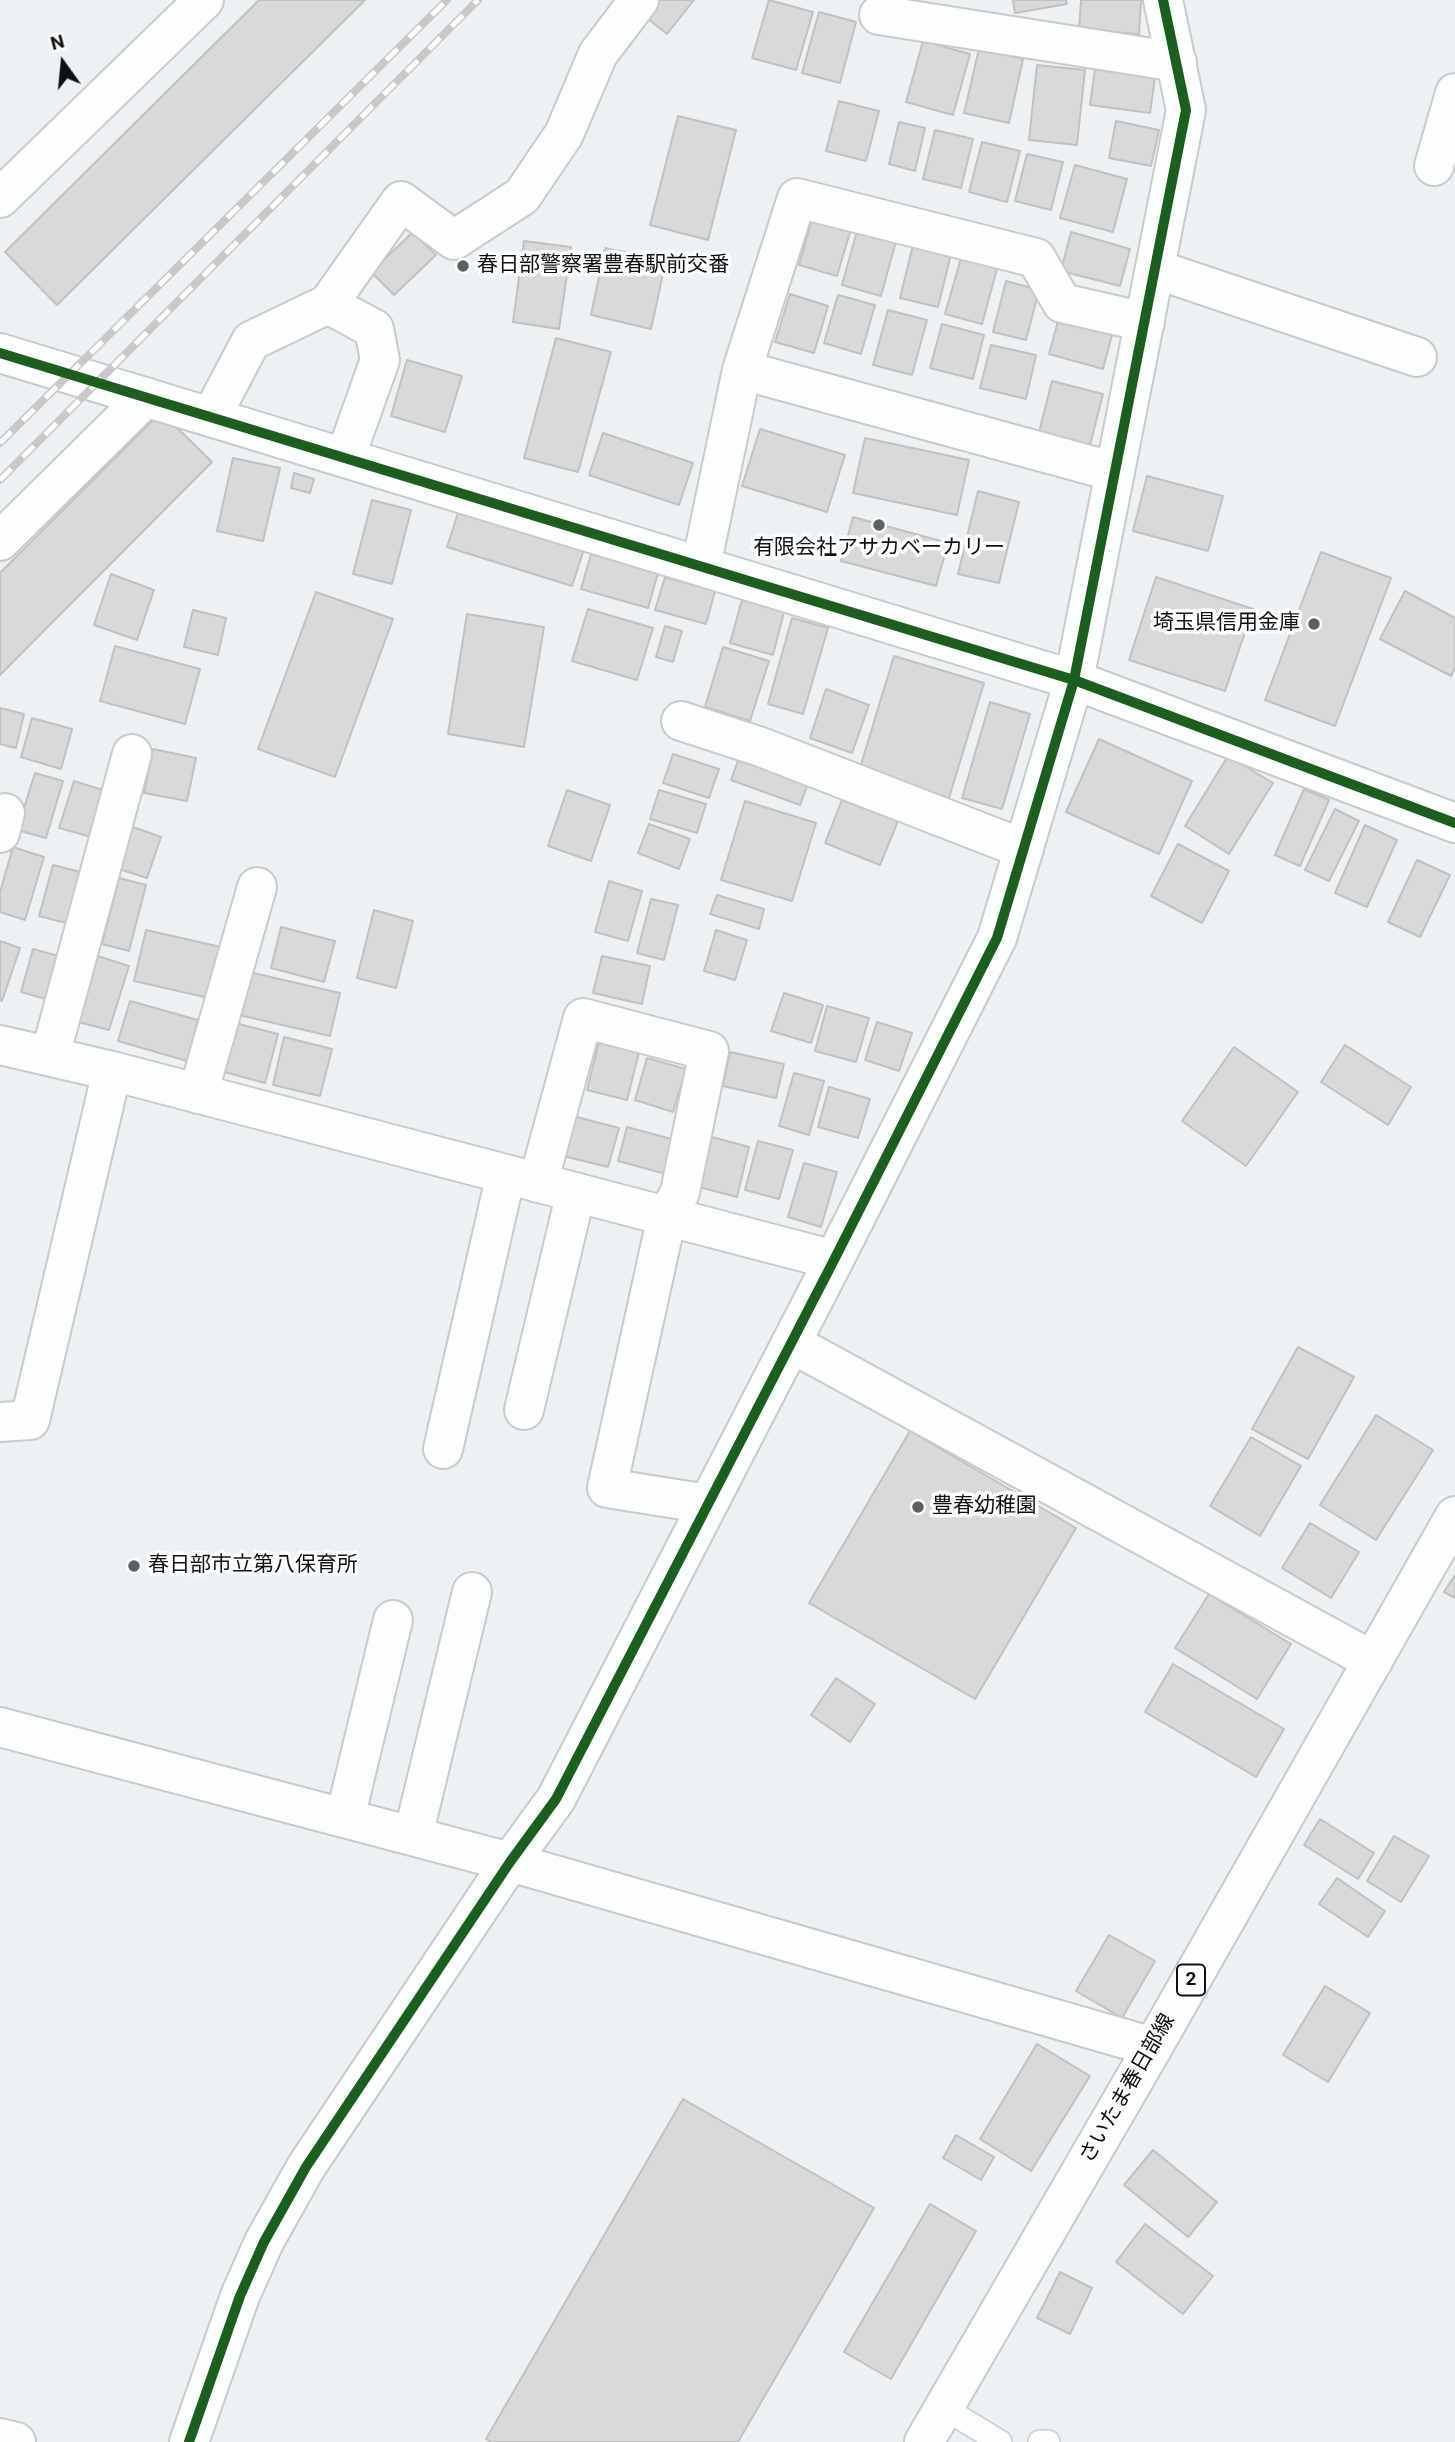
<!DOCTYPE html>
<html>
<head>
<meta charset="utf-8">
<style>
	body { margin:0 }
	#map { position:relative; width:1455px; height:2442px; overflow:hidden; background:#eef1f3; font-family:Roboto,sans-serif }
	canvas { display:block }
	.north { position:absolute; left:28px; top:28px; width:70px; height:70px; -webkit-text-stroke:5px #fcfdfe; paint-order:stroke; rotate:345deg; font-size:19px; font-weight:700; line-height:28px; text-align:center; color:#0f1012 }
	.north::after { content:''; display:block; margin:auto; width:24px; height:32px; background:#0f1012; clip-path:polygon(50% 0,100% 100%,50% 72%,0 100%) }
</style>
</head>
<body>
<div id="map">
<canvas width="1455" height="2442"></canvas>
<div class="north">N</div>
</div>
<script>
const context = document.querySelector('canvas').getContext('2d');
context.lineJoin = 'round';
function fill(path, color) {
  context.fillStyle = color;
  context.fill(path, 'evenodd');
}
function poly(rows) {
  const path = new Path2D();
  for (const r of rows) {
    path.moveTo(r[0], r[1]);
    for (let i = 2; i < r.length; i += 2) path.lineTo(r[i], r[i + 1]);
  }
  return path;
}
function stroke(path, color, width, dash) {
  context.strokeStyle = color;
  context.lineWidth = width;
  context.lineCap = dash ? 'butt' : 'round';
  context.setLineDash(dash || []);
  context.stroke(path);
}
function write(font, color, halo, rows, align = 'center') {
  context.font = font + ' Roboto,"Noto Sans JP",sans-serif';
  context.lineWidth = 7;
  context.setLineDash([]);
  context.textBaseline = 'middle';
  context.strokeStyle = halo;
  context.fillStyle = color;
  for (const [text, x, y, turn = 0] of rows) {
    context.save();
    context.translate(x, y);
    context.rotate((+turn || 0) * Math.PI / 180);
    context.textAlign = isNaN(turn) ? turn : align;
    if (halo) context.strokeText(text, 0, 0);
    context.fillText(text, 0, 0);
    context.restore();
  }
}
const building = poly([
	[259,0,365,0,57,305,5,252,259,0],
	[655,0,694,0,667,34,643,15,655,0],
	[769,0,813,12,796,70,752,58,769,0],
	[1013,0,1066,0,1067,4,1015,13,1013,0],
	[1081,0,1141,0,1139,34,1079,30,1081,0],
	[819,12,856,22,840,83,802,73,819,12],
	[923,41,970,54,953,115,906,102,923,41],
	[979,49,1023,59,1009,123,964,113,979,49],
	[1037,65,1085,70,1077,145,1029,140,1037,65],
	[1095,69,1155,78,1150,113,1090,105,1095,69],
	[839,101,879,111,866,161,826,151,839,101],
	[678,116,736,130,708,240,650,225,678,116],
	[1116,121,1159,130,1151,166,1109,158,1116,121],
	[899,122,925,128,915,171,889,164,899,122],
	[935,130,973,139,961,188,923,179,935,130],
	[982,142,1020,151,1007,202,969,192,982,142],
	[1027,154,1063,162,1051,210,1015,201,1027,154],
	[1075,165,1127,179,1113,232,1060,218,1075,165],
	[812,219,851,229,837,276,799,265,812,219],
	[857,231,896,241,881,296,842,285,857,231],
	[413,232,436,255,394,295,371,272,413,232],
	[1071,232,1130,249,1120,286,1061,271,1071,232],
	[524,241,571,247,559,329,513,322,524,241],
	[913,245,951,254,938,307,900,298,913,245],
	[605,248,666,260,651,329,591,315,605,248],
	[961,258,997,269,982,324,945,314,961,258],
	[1006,281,1039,290,1026,340,993,332,1006,281],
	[790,294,828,306,814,353,775,342,790,294],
	[838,295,875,305,861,354,824,343,838,295],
	[888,310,927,320,912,375,873,365,888,310],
	[1058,321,1112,335,1103,369,1049,354,1058,321],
	[942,324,984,335,973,379,930,368,942,324],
	[556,338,611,352,578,472,524,458,556,338],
	[991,345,1036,355,1026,399,980,388,991,345],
	[407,360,462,376,445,432,391,416,407,360],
	[1052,381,1103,394,1090,445,1039,432,1052,381],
	[161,412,212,462,0,675,0,573,161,412],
	[760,429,845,455,827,512,742,486,760,429],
	[603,433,693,463,679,505,589,475,603,433],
	[865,438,969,460,957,515,853,493,865,438],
	[233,458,280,468,263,541,217,531,233,458],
	[294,473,314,479,310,493,291,488,294,473],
	[1147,476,1223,496,1208,551,1133,531,1147,476],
	[978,491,1019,502,999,583,958,574,978,491],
	[372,500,411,510,392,584,353,574,372,500],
	[459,510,584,549,572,586,447,547,459,510],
	[853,517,948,543,936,586,841,561,853,517],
	[1321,552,1391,578,1335,726,1265,700,1321,552],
	[591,554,658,573,648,608,581,589,591,554],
	[111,574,154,590,137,640,94,625,111,574],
	[665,577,715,591,706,624,655,610,665,577],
	[1156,577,1253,609,1225,691,1129,660,1156,577],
	[1405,591,1455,618,1455,668,1451,676,1380,639,1405,591],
	[316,592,393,619,335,777,258,749,316,592],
	[742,600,784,612,773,655,730,643,742,600],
	[588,609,653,628,637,680,572,661,588,609],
	[193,610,226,618,218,655,184,647,193,610],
	[467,614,544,627,524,747,448,734,467,614],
	[792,618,828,628,803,714,768,704,792,618],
	[665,626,682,631,673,662,656,657,665,626],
	[115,646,200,669,185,724,100,701,115,646],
	[723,647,769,661,750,721,705,707,723,647],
	[894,656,984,683,949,798,859,771,894,656],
	[826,689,869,705,852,753,810,738,826,689],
	[990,702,1030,714,1002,809,962,798,990,702],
	[0,708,24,714,16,748,0,744,0,708],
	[32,718,72,729,61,769,21,757,32,718],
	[1099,739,1192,781,1159,854,1066,812,1099,739],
	[153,749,196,758,187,801,144,793,153,749],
	[673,754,719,769,709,798,663,783,673,754],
	[740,755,809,781,800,805,731,780,740,755],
	[1228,756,1273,783,1229,854,1185,826,1228,756],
	[35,773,63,781,46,838,17,830,35,773],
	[74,781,106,791,91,837,59,828,74,781],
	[1304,789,1329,800,1300,866,1275,855,1304,789],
	[567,790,610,805,591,861,548,846,567,790],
	[659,790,706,804,697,833,650,819,659,790],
	[842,800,898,821,880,865,825,843,842,800],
	[745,801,816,823,792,901,721,880,745,801],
	[1335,809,1359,821,1329,881,1305,870,1335,809],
	[649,824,690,839,679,869,638,853,649,824],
	[1365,825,1397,840,1367,907,1335,893,1365,825],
	[133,827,161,837,147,878,119,869,133,827],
	[1178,844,1229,871,1202,923,1151,896,1178,844],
	[13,847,44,857,25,920,0,912,0,892,13,847],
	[1417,860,1450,875,1420,937,1388,922,1417,860],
	[53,865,84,873,70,924,39,916,53,865],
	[119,878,146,885,129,951,102,944,119,878],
	[609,881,642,891,628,941,595,932,609,881],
	[717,895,764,909,759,929,710,914,717,895],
	[651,899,678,905,664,960,637,953,651,899],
	[374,910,413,921,396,988,357,978,374,910],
	[281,927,335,941,324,982,271,968,281,927],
	[146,930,221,947,209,998,134,981,146,930],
	[716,930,747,940,735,980,704,971,716,930],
	[0,941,20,948,2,1001,0,1000,0,941],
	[33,949,66,958,53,1001,21,992,33,949],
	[98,956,129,966,109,1030,78,1022,98,956],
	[602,956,650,966,642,1004,593,993,602,956],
	[249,972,340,993,330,1036,239,1015,249,972],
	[784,993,823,1005,811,1043,771,1031,784,993],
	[130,1001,198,1020,187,1061,118,1041,130,1001],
	[827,1006,869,1018,856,1062,815,1051,827,1006],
	[877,1022,912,1033,899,1071,865,1060,877,1022],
	[235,1023,278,1034,265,1083,221,1071,235,1023],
	[284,1037,332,1049,320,1096,273,1085,284,1037],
	[600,1038,640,1048,627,1100,587,1090,600,1038],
	[1345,1045,1411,1087,1388,1125,1321,1082,1345,1045],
	[1234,1047,1298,1092,1246,1166,1182,1121,1234,1047],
	[730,1052,784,1064,776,1098,723,1086,730,1052],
	[647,1058,686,1069,673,1112,635,1100,647,1058],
	[794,1073,824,1081,809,1135,779,1126,794,1073],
	[829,1087,870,1099,858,1138,818,1127,829,1087],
	[573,1116,619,1128,608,1167,563,1156,573,1116],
	[627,1127,675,1140,666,1174,618,1161,627,1127],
	[712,1137,749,1147,737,1197,699,1187,712,1137],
	[758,1141,793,1150,779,1199,745,1190,758,1141],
	[804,1163,837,1172,821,1227,788,1217,804,1163],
	[1298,1347,1354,1377,1308,1459,1252,1429,1298,1347],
	[1376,1415,1433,1450,1376,1540,1320,1505,1376,1415],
	[910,1431,1076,1528,975,1699,809,1603,910,1431],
	[1251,1437,1301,1466,1260,1536,1210,1506,1251,1437],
	[1310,1523,1359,1552,1331,1598,1282,1568,1310,1523],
	[1455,1575,1455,1598,1444,1592,1455,1575],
	[1209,1594,1291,1644,1257,1699,1175,1648,1209,1594],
	[1173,1664,1284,1729,1256,1777,1145,1712,1173,1664],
	[836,1678,875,1704,850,1742,811,1715,836,1678],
	[1320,1819,1374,1853,1358,1879,1304,1845,1320,1819],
	[1394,1836,1429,1856,1401,1902,1367,1881,1394,1836],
	[1337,1878,1385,1911,1368,1937,1319,1904,1337,1878],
	[1109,1935,1155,1961,1122,2018,1076,1991,1109,1935],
	[1325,1986,1370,2013,1328,2082,1283,2055,1325,1986],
	[1037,2044,1090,2076,1031,2171,980,2139,1037,2044],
	[683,2099,874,2208,738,2442,491,2442,486,2439,683,2099],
	[956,2135,994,2157,981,2180,943,2158,956,2135],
	[1153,2150,1217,2202,1188,2237,1124,2185,1153,2150],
	[930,2204,976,2231,891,2379,844,2352,930,2204],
	[1145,2224,1213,2276,1183,2314,1116,2262,1145,2224],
	[1060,2272,1092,2288,1070,2334,1037,2318,1060,2272]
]);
fill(building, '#d9d9d9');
stroke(building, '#c0c1c1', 2);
const service = poly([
	[944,2408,1000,2442],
	[1040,2442,1048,2442]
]);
const minor = poly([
	[879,15,1177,62],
	[1434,166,1455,93],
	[0,198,204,0],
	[1155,269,1417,357],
	[328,304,374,329,380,360,345,458],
	[742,370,1115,472],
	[211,417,251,341,328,304,401,201,454,240,522,196,564,134,598,54,639,0],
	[0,541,146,397],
	[701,566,742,370,797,198,1036,258,1062,303,1145,322],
	[681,721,761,747,1024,849],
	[0,833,5,813],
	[0,1045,112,1071,834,1260],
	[50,1056,132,754],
	[198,1094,257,887],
	[538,1183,583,1018,709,1051,680,1192,667,1216,607,1488,708,1504],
	[791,1343,1373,1661],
	[524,1410,576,1192],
	[0,1422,30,1420,112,1071],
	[443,1449,506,1174],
	[0,1727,510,1862,1153,2047],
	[345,1818,393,1620],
	[413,1836,472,1592],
	[0,2438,16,2442]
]);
const tertiary = poly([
	[0,353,1074,680,1455,823],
	[189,2442,240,2296,264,2242,306,2167,510,1862,556,1799,834,1260,997,938,1074,680,1186,110,1163,0]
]);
const primary = poly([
	[924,2442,1153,2047,1455,1516]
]);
stroke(service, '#c8cacb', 26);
stroke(minor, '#c8cacb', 42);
stroke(tertiary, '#c8cacb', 42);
stroke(primary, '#c8cacb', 42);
stroke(service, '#fcfdfd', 23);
stroke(minor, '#fcfdfd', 38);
stroke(tertiary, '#fcfdfd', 38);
stroke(primary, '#fcfdfd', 38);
const rail = poly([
	[0,443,447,0],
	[0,480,478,0]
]);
stroke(rail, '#c8c8c8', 8);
stroke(rail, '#fcfdfe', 5, [16]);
stroke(poly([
	[0,353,1074,680,1455,823],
	[189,2442,240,2296,264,2242,306,2167,510,1862,556,1799,834,1260,997,938,1074,680,1186,110,1163,0]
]), '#1b5e20', 10);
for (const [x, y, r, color] of [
	[463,266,7,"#5d5f61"],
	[879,525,7,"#5d5f61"],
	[1314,624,7,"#5d5f61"],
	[918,1507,7,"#5d5f61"],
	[134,1566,7,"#5d5f61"]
]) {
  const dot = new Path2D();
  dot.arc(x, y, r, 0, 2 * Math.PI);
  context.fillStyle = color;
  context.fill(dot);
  stroke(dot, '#fcfdfe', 2.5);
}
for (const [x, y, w] of [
	[1191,1980,28]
]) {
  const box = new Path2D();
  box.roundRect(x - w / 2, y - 15.5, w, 31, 5);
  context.fillStyle = '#fcfdfe';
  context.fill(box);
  stroke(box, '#0f1012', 2);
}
write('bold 19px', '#0f1012', null, [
	["2",1191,1980]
]);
write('21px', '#0f1012', '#fcfdfe', [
	["春日部警察署豊春駅前交番",477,266],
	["有限会社アサカベーカリー",879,549,"center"],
	["埼玉県信用金庫",1300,624,"right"],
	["豊春幼稚園",932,1507],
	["春日部市立第八保育所",148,1566]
], 'left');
write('21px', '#0f1012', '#fcfdfe', [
	["さいたま春日部線",1128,2089,-60]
]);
</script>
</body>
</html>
